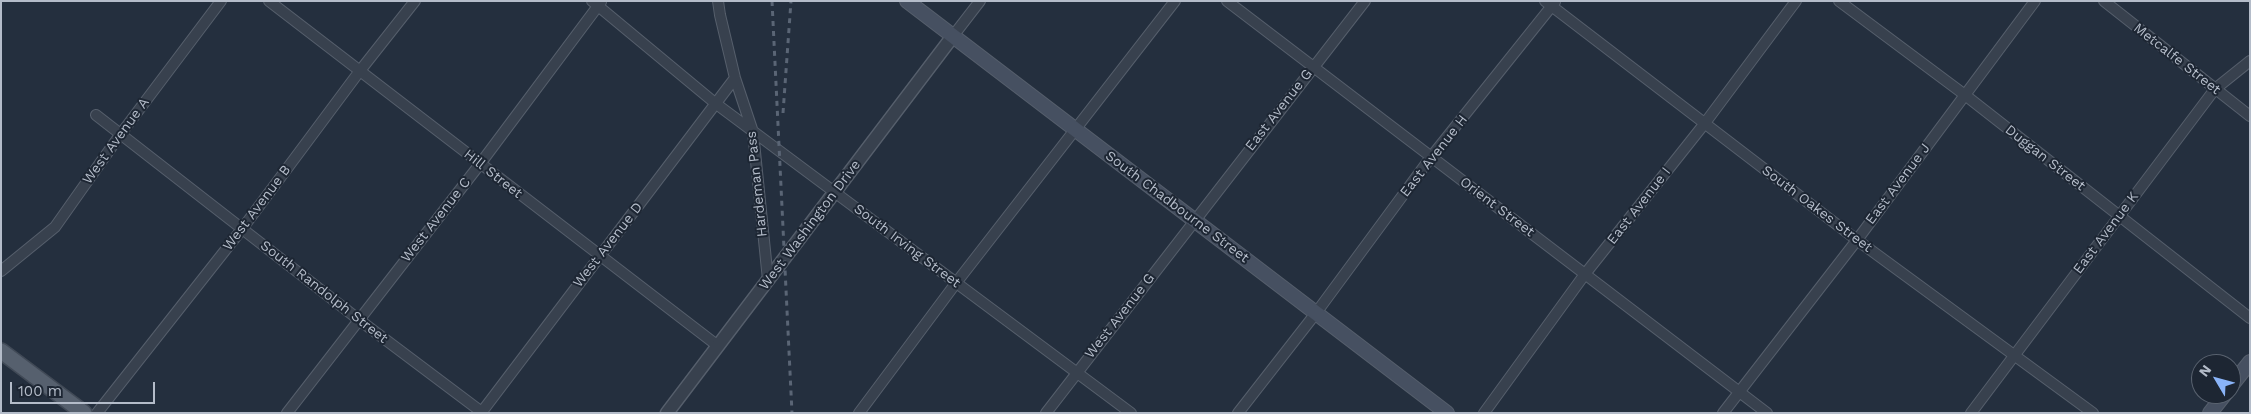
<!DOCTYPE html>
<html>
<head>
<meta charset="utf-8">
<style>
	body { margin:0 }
	#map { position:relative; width:2251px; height:414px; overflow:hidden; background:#242f3e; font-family:"Work Sans",sans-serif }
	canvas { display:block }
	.frame { position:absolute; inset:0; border:2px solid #b4bcc9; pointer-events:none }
	.north { position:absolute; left:2191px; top:354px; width:50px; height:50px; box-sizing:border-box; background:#1d2633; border:1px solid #59626f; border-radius:50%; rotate:307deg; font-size:14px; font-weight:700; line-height:20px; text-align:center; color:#b4bcc9 }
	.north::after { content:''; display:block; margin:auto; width:18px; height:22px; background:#8ab4f8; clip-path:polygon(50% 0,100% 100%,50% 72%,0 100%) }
	.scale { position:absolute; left:10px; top:382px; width:145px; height:22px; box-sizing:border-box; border:2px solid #b4bcc9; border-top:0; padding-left:6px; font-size:15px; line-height:18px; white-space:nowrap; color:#b4bcc9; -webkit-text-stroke:4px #1d2633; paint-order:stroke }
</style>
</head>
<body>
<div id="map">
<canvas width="2251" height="414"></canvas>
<div class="frame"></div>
<div class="north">N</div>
<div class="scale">100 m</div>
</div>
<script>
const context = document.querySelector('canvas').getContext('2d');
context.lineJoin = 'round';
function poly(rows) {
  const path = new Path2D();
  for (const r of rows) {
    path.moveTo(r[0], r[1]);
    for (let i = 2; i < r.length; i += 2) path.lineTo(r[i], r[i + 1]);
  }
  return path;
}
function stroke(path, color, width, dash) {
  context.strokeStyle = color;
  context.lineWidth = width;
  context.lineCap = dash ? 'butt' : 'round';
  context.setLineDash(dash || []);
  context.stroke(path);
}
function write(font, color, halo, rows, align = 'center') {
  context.font = font + ' "Work Sans",sans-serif';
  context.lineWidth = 4;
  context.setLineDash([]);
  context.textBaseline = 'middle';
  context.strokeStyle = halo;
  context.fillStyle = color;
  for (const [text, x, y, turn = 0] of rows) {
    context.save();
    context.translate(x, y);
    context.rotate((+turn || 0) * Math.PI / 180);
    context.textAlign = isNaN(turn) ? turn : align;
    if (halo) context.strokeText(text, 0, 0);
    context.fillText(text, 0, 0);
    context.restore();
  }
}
const minor = poly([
	[269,1,718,346],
	[592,1,715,103,1131,413],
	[718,1,720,15,735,78,753,132,768,280],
	[1227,1,1767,413],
	[1545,1,1857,240,2093,413],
	[1839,1,1965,95,2250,318],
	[2104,1,2250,116],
	[953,36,980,1],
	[96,115,358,319,483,413],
	[1,271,55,227,120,135,221,1],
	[97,413,242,229,359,72,415,1],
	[287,413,480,164,601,2],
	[481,413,735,78],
	[859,413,956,283,1175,1],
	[1046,413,1365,1],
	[1238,413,1316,313,1431,157,1555,2],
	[1484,413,1585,274,1705,123,1796,1],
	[1723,413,1857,240,2035,1],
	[1971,413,2215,89,2250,61]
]);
const tertiary = poly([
	[667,413,953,36]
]);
const secondary = poly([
	[907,1,1447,413],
	[2231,386,2250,362],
	[2210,413,2225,394]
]);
const primary = poly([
	[1,351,84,413]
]);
stroke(minor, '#565f6c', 12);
stroke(tertiary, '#565f6c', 15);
stroke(secondary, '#565f6c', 16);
stroke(primary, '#414a57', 18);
stroke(minor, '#38414e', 10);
stroke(tertiary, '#38414e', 12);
stroke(secondary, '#465061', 14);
stroke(primary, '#56606e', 15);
stroke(poly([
	[772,1,792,413],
	[783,113,791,1]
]), '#5a6575', 3, [5, 5]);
write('14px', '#b4bcc9', '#1d2633', [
	["Metcalfe Street",2177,59,38],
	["East Avenue G",1279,110,-52],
	["West Avenue A",116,141,-54],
	["East Avenue H",1434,156,-52],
	["Duggan Street",2045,158,38],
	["Hill Street",493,174,38],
	["Hardeman Pass",757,184,-96],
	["East Avenue J",1898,184,-53],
	["East Avenue I",1639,206,-52],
	["South Chadbourne Street",1177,207,37],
	["Orient Street",1497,207,37],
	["West Avenue B",257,208,-53],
	["South Oakes Street",1817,209,37],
	["West Avenue C",436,220,-52],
	["West Washington Drive",810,225,-53],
	["East Avenue K",2106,233,-53],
	["West Avenue D",608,245,-52],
	["South Irving Street",907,246,37],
	["South Randolph Street",324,292,38],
	["West Avenue G",1120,316,-52]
]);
</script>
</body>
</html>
